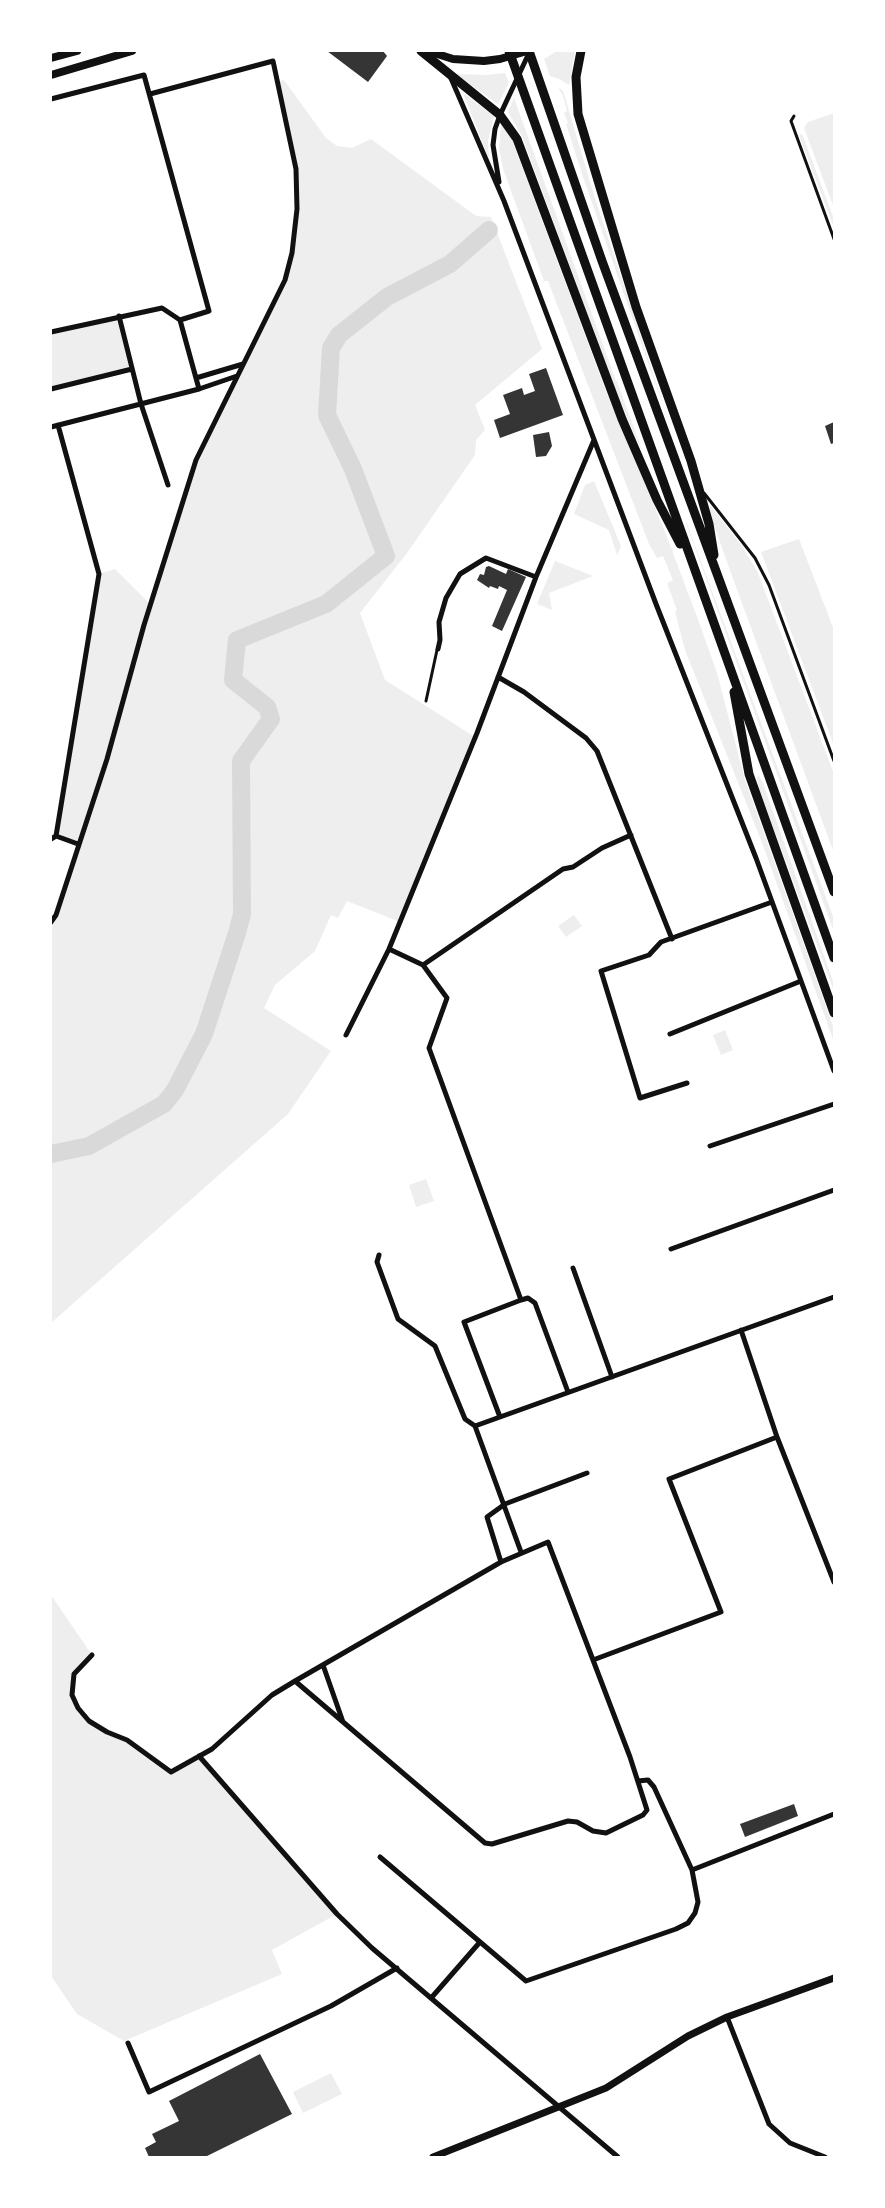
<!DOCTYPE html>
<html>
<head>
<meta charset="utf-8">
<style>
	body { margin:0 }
	#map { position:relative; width:885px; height:2208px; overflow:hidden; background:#fff; font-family:"Work Sans",sans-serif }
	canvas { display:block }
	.frame { position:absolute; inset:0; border:52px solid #fff; pointer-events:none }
</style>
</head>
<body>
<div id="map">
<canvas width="885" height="2208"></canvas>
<div class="frame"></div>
</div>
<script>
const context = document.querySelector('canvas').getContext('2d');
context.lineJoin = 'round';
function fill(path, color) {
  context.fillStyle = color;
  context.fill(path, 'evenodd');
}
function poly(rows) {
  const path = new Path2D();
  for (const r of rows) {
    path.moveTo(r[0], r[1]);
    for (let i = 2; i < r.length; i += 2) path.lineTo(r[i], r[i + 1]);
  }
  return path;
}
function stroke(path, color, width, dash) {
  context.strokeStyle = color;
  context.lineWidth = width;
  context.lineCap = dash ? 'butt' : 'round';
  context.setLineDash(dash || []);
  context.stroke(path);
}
fill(poly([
	[557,51,575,51,569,85,559,79,550,76,544,59],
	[505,73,509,83,498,104,455,74,485,75],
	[284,80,326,138,337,146,352,148,371,139,476,216,491,217,542,349,475,405,485,430,476,440,475,455,407,553,360,613,385,680,475,737,400,922,347,901,338,918,331,915,315,951,275,985,264,1008,331,1051,288,1114,51,1323,51,922,78,845,56,836,99,574,115,569,150,604,196,460,285,280,292,253,297,209,296,169,279,81],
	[558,87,563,91,567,104,593,192,674,437,583,177,566,124,568,123,564,113,567,111,563,96],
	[463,93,494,116,488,141,489,159],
	[514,98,616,381,617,381,643,453,618,397,522,136,508,112],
	[834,113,834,208,804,128,808,122],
	[501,124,511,137,604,386,665,532,699,622,717,673,745,780,834,1029,834,1042,761,840,685,650,675,612,677,610,667,583,673,580,663,556,657,558,649,544,548,281,544,281,503,169,499,149],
	[802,134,834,219,834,228,799,135],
	[119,316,132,369,51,389,51,332],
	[594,481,621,546,617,555,609,530,574,514,585,485],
	[710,505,742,546,758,573,834,774,834,853,736,587,710,514],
	[686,521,834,919,834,932,686,523],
	[799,539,834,630,834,746,761,552],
	[555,561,593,576,549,593,552,610,537,604],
	[758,774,763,783,834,984,834,991,760,792,757,778],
	[574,915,582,926,566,937,558,926],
	[725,1030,733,1050,721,1055,713,1035],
	[426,1179,434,1201,416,1207,409,1185],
	[51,1595,92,1655,75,1674,72,1695,89,1721,127,1740,171,1771,199,1756,337,1914,272,1950,282,1974,124,2041,77,2014,51,1976],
	[331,2073,342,2094,303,2113,293,2092]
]), '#eee');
stroke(poly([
	[51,1154,89,1146,164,1104,175,1090,204,1034,237,933,242,914,241,761,271,719,267,707,233,680,237,640,326,604,386,556,353,469,327,415,331,348,339,335,387,297,450,264,489,230]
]), '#d9d9d9', 18);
fill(poly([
	[327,51,383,51,387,56,368,82],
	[546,368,563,415,500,438,494,420,510,414,503,395,522,388,524,395,535,391,529,374],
	[834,422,834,443,831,444,825,426],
	[549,432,552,446,546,456,536,457,533,435],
	[489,566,506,574,508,569,526,577,502,631,492,626,507,590,499,586,498,589,490,586,489,588,477,580,480,574,484,575,486,567],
	[794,1804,798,1816,745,1837,740,1824],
	[260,2054,292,2114,205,2157,149,2157,145,2148,156,2142,152,2134,179,2121,169,2101]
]), '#353535');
stroke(poly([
	[794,116,791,121,834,239],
	[704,493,755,558,769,585,834,761],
	[426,701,437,650]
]), '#111', 3);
stroke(poly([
	[450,76,504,201,656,604,756,858,834,1071],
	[51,99,144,75,209,311,180,320],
	[499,182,493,145,495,129,500,115,529,53],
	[119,316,141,404,168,485],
	[51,332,162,308,180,320,199,389],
	[196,378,243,364],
	[51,389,132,369],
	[51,427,199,389,237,376],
	[438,649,440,640,439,622,446,598,460,574,486,558,536,577],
	[498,677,524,692,586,738,597,751,672,939],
	[56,836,99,574,58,425],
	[51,839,56,836,78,844],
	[51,922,56,915,107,759,144,625,196,460,285,280,292,253,297,209,296,169,273,61,150,94],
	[389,949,423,965,447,998,429,1048,521,1300],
	[423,965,563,869,573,867,602,848,631,835],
	[670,1034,801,981],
	[346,1035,389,949,477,733,536,577,594,440],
	[687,1083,640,1098,601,971,649,955,661,942,772,902],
	[710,1146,834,1104],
	[671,1249,834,1190],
	[379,1255,377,1262,398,1319,435,1346,465,1419,475,1426,521,1552],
	[573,1268,612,1377],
	[741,1330,777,1437,834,1582],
	[500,1417,464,1322,521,1300,528,1298,535,1303,568,1392],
	[475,1426,834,1297],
	[501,1562,487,1517,505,1504,587,1473],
	[92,1655,74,1674,72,1695,78,1708,89,1721,107,1732,127,1740,171,1772,212,1749,272,1695,295,1681,501,1562,548,1542,630,1757,647,1810,643,1815,606,1833,593,1831,577,1822,568,1821,492,1844,485,1843,295,1681],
	[593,1660,721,1612,669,1479,777,1437],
	[323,1665,343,1722],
	[199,1756,337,1914,372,1948,618,2157],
	[380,1857,526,1981,676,1929,688,1923,695,1913,698,1902,692,1870,654,1787,648,1780,638,1781],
	[692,1870,834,1814],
	[432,1997,480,1942],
	[727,2017,769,2124,790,2143,825,2157],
	[128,2043,149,2092,331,2006,397,1968]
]), '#111', 5);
stroke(poly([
	[433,2157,606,2088,688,2036,727,2017,834,1978]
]), '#111', 7);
stroke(poly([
	[428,51,453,59,484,61,500,59,527,51],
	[51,58,77,51],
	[51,75,132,51]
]), '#111', 8);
stroke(poly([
	[421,51,500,115,517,139,622,419,657,500,680,544],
	[509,51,834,958],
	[529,51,602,261,834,892],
	[581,51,576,77,578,114,636,307,691,461,709,524,714,555],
	[734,692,749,774,834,1013]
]), '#111', 9);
</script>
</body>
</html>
